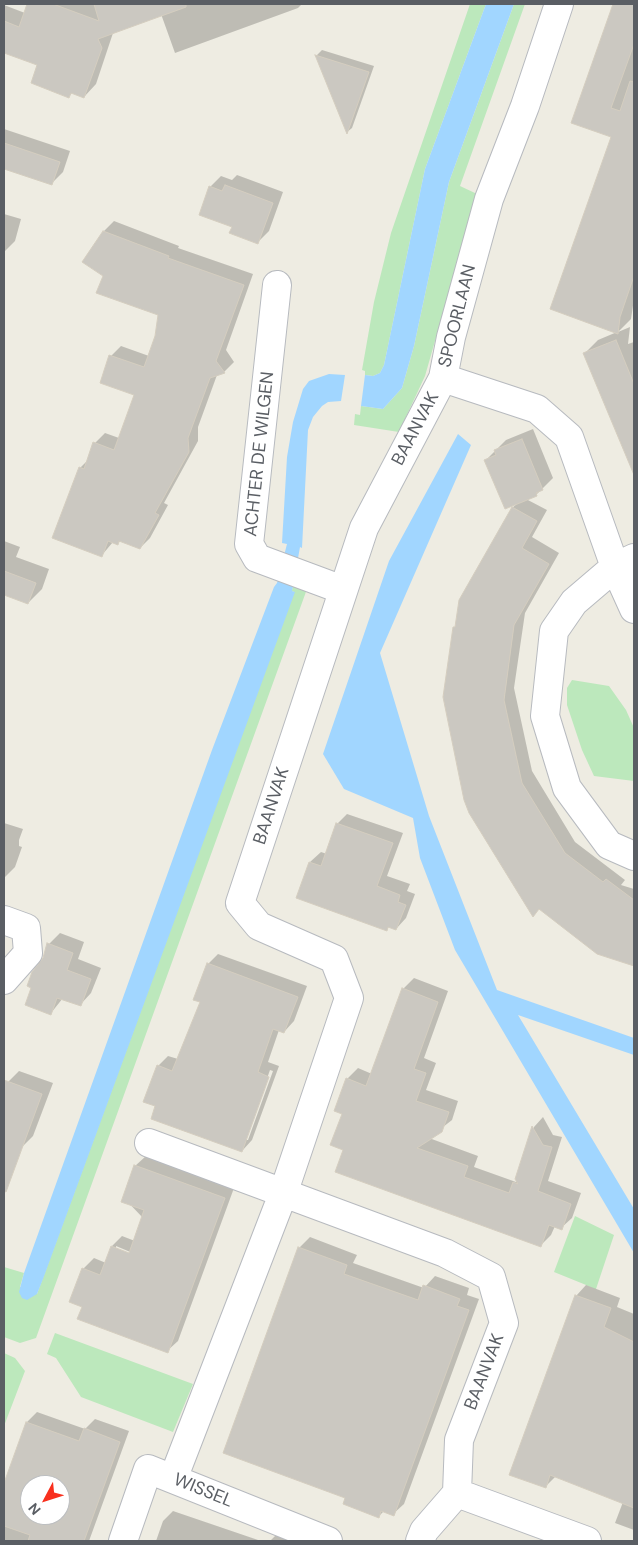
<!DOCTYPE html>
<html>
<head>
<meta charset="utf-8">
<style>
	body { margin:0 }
	#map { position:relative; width:638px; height:1545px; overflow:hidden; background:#eeece2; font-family:"DM Sans",sans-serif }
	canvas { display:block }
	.frame { position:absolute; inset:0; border:5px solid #5a5e64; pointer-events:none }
	.north { position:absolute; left:20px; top:1475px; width:50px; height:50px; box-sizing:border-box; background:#fff; border:1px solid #bdbfc1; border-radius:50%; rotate:230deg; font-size:14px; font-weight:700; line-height:20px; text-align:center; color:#5a5e64 }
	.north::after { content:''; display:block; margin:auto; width:18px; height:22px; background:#f8301e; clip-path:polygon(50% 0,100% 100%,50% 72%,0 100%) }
</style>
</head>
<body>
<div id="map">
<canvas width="638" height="1545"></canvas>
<div class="frame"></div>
<div class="north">N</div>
</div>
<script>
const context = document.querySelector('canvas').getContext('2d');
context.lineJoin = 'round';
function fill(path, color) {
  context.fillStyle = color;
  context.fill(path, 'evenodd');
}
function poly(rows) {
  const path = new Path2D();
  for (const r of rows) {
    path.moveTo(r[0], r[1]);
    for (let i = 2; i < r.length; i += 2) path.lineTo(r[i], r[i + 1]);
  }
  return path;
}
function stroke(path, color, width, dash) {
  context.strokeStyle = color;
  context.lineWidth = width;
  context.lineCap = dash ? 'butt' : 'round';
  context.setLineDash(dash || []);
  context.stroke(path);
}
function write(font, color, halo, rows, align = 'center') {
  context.font = font + ' "DM Sans",sans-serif';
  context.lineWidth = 5;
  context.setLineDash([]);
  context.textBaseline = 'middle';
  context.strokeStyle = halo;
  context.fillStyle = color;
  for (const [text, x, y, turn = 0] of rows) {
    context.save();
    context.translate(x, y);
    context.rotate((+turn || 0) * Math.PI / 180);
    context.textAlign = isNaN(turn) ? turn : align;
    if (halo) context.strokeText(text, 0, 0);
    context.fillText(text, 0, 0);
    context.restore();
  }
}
fill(poly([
	[470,4,486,4,425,169,384,365,380,373,373,376,365,375,365,371,362,370,374,302,391,233],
	[514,4,525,4,460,186,477,194,425,376,399,432,354,425,355,414,360,415,361,406,383,409,402,388,414,346,449,182],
	[293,583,307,589,36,1338,20,1343,4,1337,4,1267,24,1273,20,1287,37,1294,294,592,292,591],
	[572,680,609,686,626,710,634,728,634,781,594,776,582,750,567,705,567,688],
	[575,1216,614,1235,596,1289,554,1272],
	[55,1333,193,1384,173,1432,81,1397,56,1358,47,1354],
	[4,1353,15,1358,25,1371,4,1426]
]), '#bce8bc');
fill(poly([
	[486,4,514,4,449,182,414,346,402,388,383,409,361,406,365,375,373,376,380,373,384,365,425,169],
	[329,374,345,375,341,401,328,402,322,406,313,417,308,430,302,548,300,547,293,586,292,591,295,592,43,1279,37,1294,27,1300,22,1298,19,1292,24,1273,212,750,274,587,277,583,287,544,282,543,287,457,293,422,303,389,309,381],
	[458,434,471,445,380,653,429,816,497,990,634,1038,634,1055,518,1015,634,1209,634,1253,455,950,420,858,413,818,344,789,323,754,389,561]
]), '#a1d6ff');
fill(poly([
	[28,4,302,4,298,8,175,53,161,14,113,33,96,84,84,97,73,92,68,97,39,64,4,52,4,5,25,13],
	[615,4,634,4,634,299,631,319,618,332,630,327,628,344,634,342,634,474,585,353,598,340,617,332,613,137,572,122],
	[322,50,374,66,352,128,347,132,316,56],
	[4,129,70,151,63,172,52,183,4,167],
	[237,175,283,192,269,231,258,242,233,226,210,187,221,176,232,180],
	[4,214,21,219,15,241,4,252],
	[114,221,179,246,178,248,253,274,226,350,234,362,224,372,217,375,198,427,198,441,164,503,168,505,150,538,140,548,121,541,118,543,113,542,102,555,80,468,88,460,95,443,105,433,119,438,136,394,111,356,121,346,149,356,157,336,159,314,104,276,104,231],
	[533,429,553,478,536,495,526,499,547,510,532,537,559,553,525,613,514,688,532,771,575,842,625,880,621,885,634,889,634,964,607,957,540,908,533,915,470,812,512,508,519,502,486,460,506,440],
	[4,541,20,547,16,557,49,569,42,589,28,603,4,594],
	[347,814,403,833,387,876,410,884,407,891,415,894,406,918,396,929,389,927,386,930,298,897,310,862,321,852,327,854,337,824],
	[4,823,23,829,19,840,19,846,22,847,15,867,4,878],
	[60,933,84,942,78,959,101,968,91,993,80,1005,63,998,51,1013,44,959,49,944],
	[218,954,307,986,294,1021,284,1032,279,1030,268,1062,279,1066,252,1140,242,1151,157,1106,158,1066,168,1056,178,1059,202,1001,208,964],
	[270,1070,273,1071,248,1140,245,1140],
	[414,978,448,991,424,1058,436,1063,426,1090,458,1101,452,1120,429,1138,478,1156,474,1167,516,1182,534,1127,543,1117,553,1135,562,1137,548,1181,581,1193,572,1218,561,1228,555,1226,551,1235,541,1245,345,1149,344,1114,347,1079,358,1068,372,1074,403,989],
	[19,1071,53,1083,33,1136,22,1147,4,1140,4,1093,8,1082],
	[146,1156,234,1188,178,1341,167,1351,83,1306,83,1269,94,1258,106,1263,112,1246,122,1236,135,1241,143,1218,124,1198,135,1166],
	[116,1246,135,1254,134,1256,116,1249],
	[310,1237,357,1255,353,1263,424,1288,435,1276,469,1288,467,1295,479,1299,404,1504,393,1514,384,1511,379,1516,347,1497,299,1248],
	[586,1285,620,1298,617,1307,634,1314,634,1392,633,1392,621,1425,634,1430,634,1530,615,1523,623,1502,556,1476,545,1487,576,1296],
	[37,1412,85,1429,95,1419,129,1431,89,1541,4,1541,4,1485,27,1422],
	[30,1485,60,1485,60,1515,30,1515],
	[173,1511,261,1541,156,1541,163,1521],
	[280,1531,309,1541,270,1541]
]), '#0003');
const building = poly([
	[27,4,53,4,99,21,94,4,186,4,186,7,98,39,102,48,84,98,71,93,69,98,31,83,37,65,4,53,4,21,19,27,27,4],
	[613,4,634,4,634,44,611,108,620,111,630,81,634,82,634,276,620,317,618,334,550,309,611,137,571,123,613,4],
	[315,55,369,72,347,134,315,55],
	[4,143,60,162,52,185,4,169,4,143],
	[225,185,273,203,258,244,229,233,232,227,199,215,209,186,222,191,225,185],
	[103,231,169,256,168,258,244,285,216,361,225,373,210,378,188,438,189,452,155,513,159,515,140,549,119,541,118,545,108,541,102,557,52,538,79,467,84,469,93,442,114,450,134,395,100,383,109,355,144,367,155,336,158,315,96,293,103,276,82,262,103,231],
	[616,340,634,384,634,475,583,353,616,340],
	[522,439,543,490,536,493,537,496,505,509,484,460,496,455,494,450,522,439],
	[512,507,537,521,522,548,549,564,514,625,504,700,522,783,565,853,603,882,606,879,634,900,634,966,597,954,539,909,533,917,469,813,464,800,443,697,453,627,455,627,459,600,512,507],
	[4,571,36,583,28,604,4,595,4,571],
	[336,823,393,843,377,886,400,895,398,902,406,905,396,930,388,927,387,931,296,898,309,862,321,866,336,823],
	[47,943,73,953,67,970,91,979,81,1006,57,998,51,1015,25,1005,31,988,27,986,32,972,43,958,47,943],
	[207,963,298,997,284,1033,273,1029,258,1072,269,1077,242,1152,151,1119,155,1106,143,1102,157,1065,172,1071,200,1002,193,1000,207,963],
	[402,988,438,1002,414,1069,426,1073,416,1101,449,1112,442,1132,417,1148,468,1166,464,1177,509,1193,513,1182,518,1184,515,1179,532,1126,543,1145,552,1147,538,1191,571,1204,562,1230,549,1225,541,1247,335,1172,343,1150,330,1145,342,1114,334,1111,346,1078,366,1086,402,988],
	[4,1080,42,1094,6,1192,4,1191,4,1080],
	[134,1165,225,1198,168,1353,77,1319,82,1307,69,1302,82,1268,100,1275,111,1246,129,1253,144,1210,121,1202,134,1165],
	[298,1247,347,1265,344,1274,418,1300,423,1285,460,1299,457,1306,469,1310,394,1516,381,1511,379,1518,343,1504,345,1498,223,1453,298,1247],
	[575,1295,611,1308,604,1327,634,1342,634,1508,550,1475,546,1488,509,1475,575,1295],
	[26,1422,79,1441,84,1428,120,1442,84,1541,28,1541,30,1535,4,1526,4,1483,26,1422],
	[30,1485,60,1485,60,1515,30,1515,30,1485]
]);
fill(building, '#cbc8c1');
stroke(building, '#d4cdbf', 1);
const street = poly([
	[277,285,249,544,257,558,343,590],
	[443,378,537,409,569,437,615,567,634,609],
	[634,558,615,567,574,602,554,631,545,716,567,788,609,845,634,856],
	[4,920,26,928,28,953,4,980],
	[149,1143,445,1253,491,1277,504,1323,459,1440,457,1493,587,1541],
	[173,1479,283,1194,349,998,334,959,259,926,240,903,364,528,443,378,451,337,489,199,525,106,559,4],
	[123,1541,148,1469,328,1541],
	[420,1541,424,1531,457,1493]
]);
stroke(street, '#b7babf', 30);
stroke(street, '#fff', 28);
write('18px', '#5a5e64', '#fff', [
	["SPOORLAAN",458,316,-76],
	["BAANVAK",416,429,-62],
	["ACHTER DE WILGEN",260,454,-84],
	["BAANVAK",272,806,-72],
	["BAANVAK",485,1372,-69],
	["WISSEL",203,1491,22]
]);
</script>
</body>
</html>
